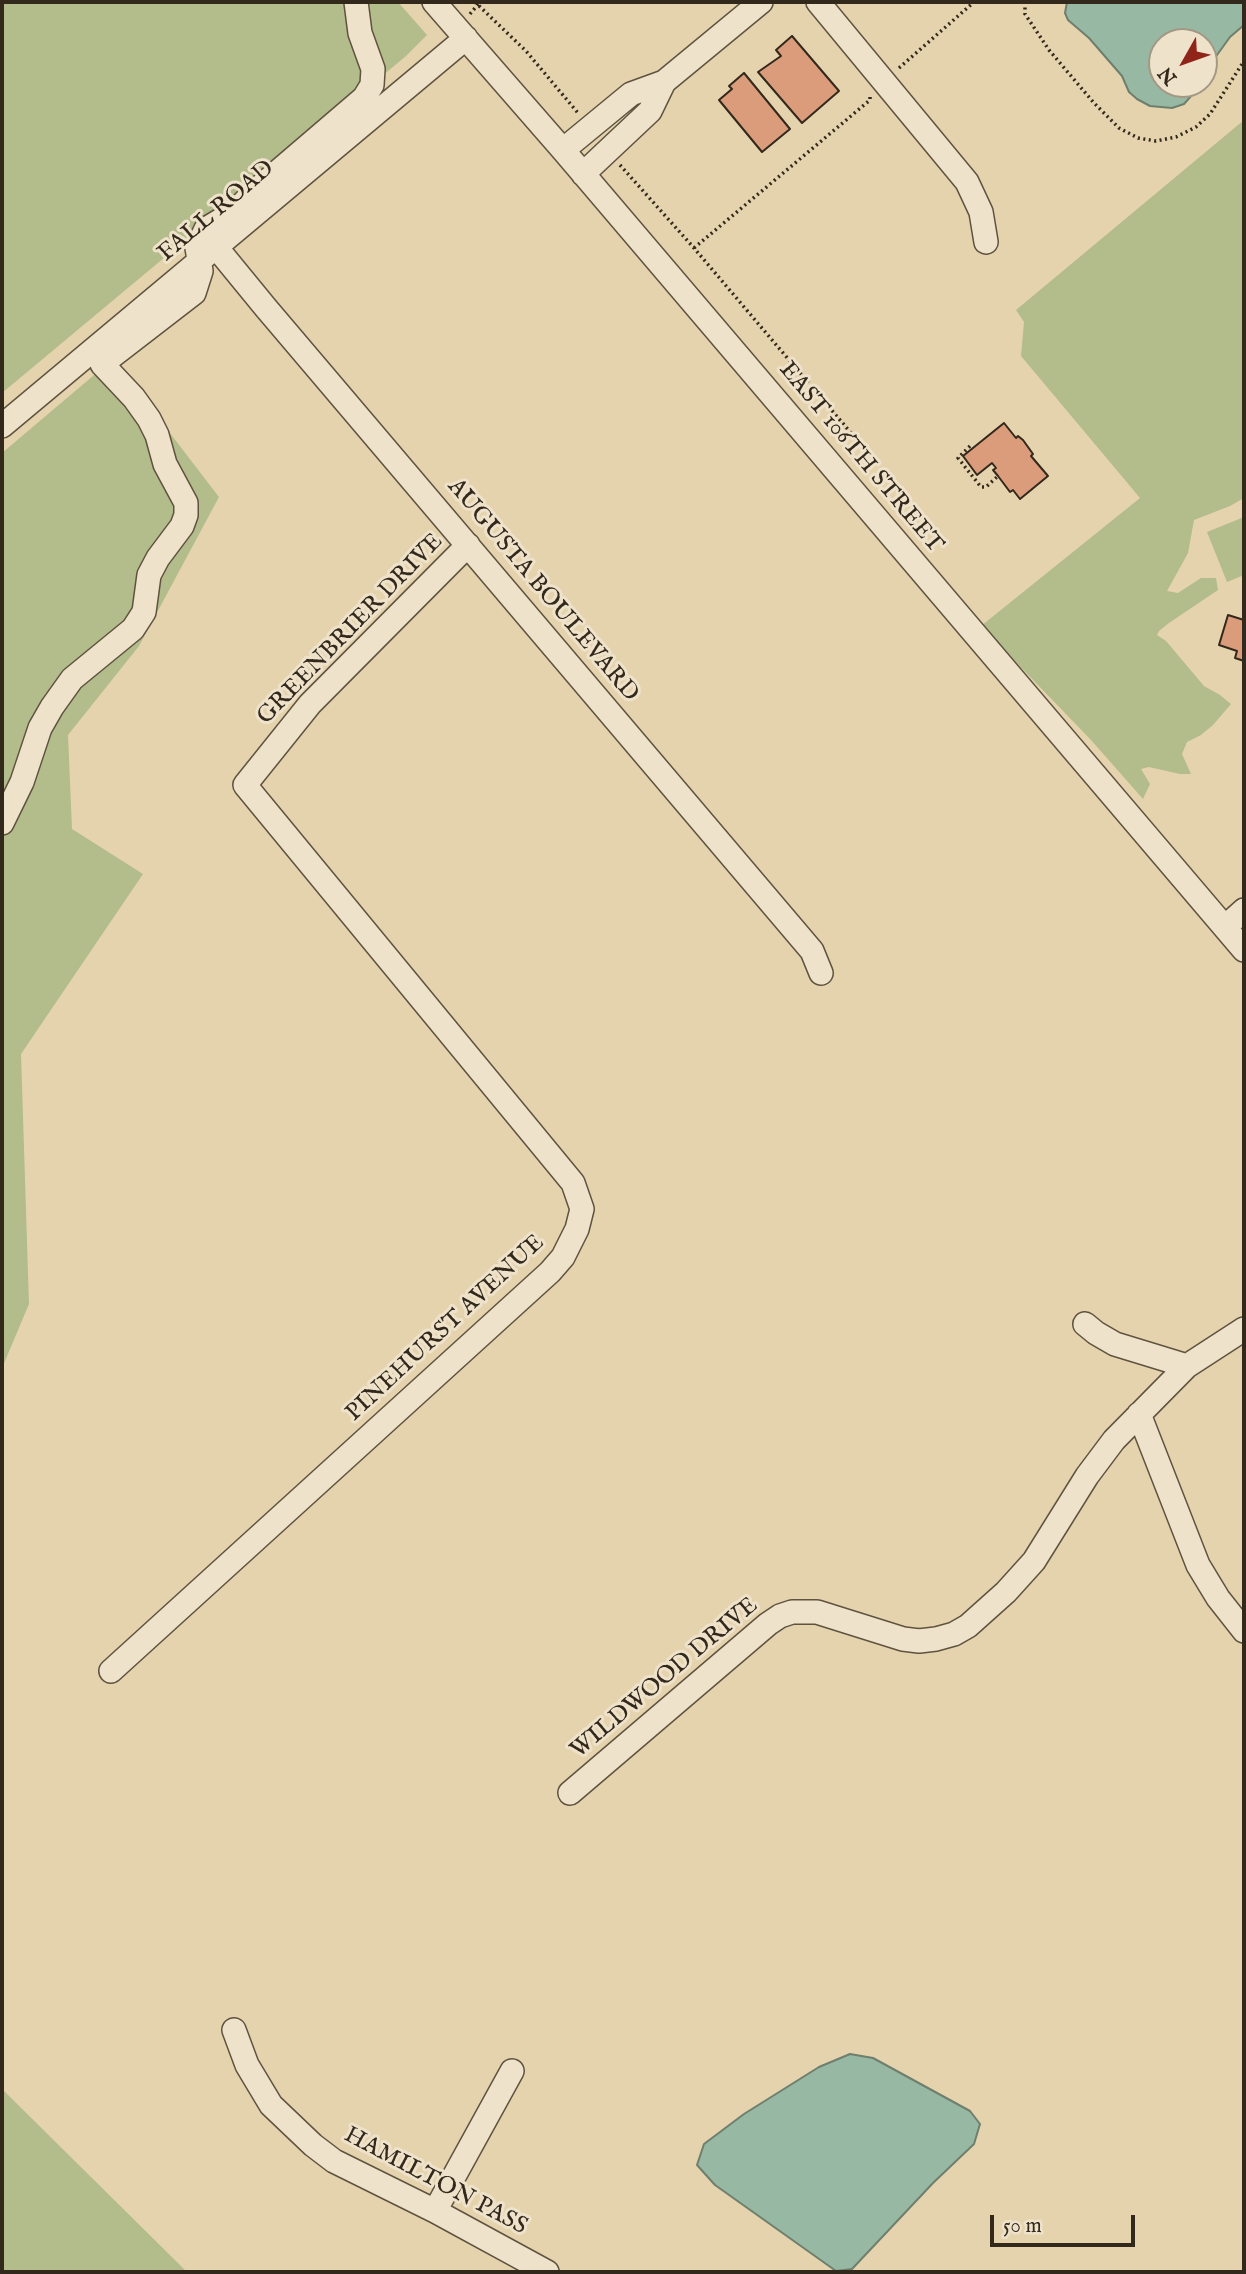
<!DOCTYPE html>
<html>
<head>
<meta charset="utf-8">
<style>
	body { margin:0 }
	#map { position:relative; width:1246px; height:2274px; overflow:hidden; background:#e5d3ae; font-family:"IM FELL English",serif }
	canvas { display:block }
	.frame { position:absolute; inset:0; border:4px solid #32281b; pointer-events:none }
	.north { position:absolute; left:1148px; top:28px; width:70px; height:70px; box-sizing:border-box; background:#eee2ca; border:2px solid #a39884; border-radius:50%; rotate:230deg; font-size:19px; font-weight:700; line-height:28px; text-align:center; color:#32281b }
	.north::after { content:''; display:block; margin:auto; width:24px; height:32px; background:#8f2418; clip-path:polygon(50% 0,100% 100%,50% 72%,0 100%) }
	.scale { position:absolute; left:990px; top:2215px; width:145px; height:32px; box-sizing:border-box; border:4px solid #32281b; border-top:0; padding-left:9px; font-size:21px; line-height:24px; white-space:nowrap; color:#32281b; -webkit-text-stroke:5px #eee2ca; paint-order:stroke }
</style>
</head>
<body>
<div id="map">
<canvas width="1246" height="2274"></canvas>
<div class="frame"></div>
<div class="north">N</div>
<div class="scale">50 m</div>
</div>
<script>
const context = document.querySelector('canvas').getContext('2d');
context.lineJoin = 'round';
function fill(path, color) {
  context.fillStyle = color;
  context.fill(path, 'evenodd');
}
function poly(rows) {
  const path = new Path2D();
  for (const r of rows) {
    path.moveTo(r[0], r[1]);
    for (let i = 2; i < r.length; i += 2) path.lineTo(r[i], r[i + 1]);
  }
  return path;
}
function stroke(path, color, width, dash) {
  context.strokeStyle = color;
  context.lineWidth = width;
  context.lineCap = dash ? 'butt' : 'round';
  context.setLineDash(dash || []);
  context.stroke(path);
}
function write(font, color, halo, rows, align = 'center') {
  context.font = font + ' "IM FELL English",serif';
  context.lineWidth = 6;
  context.setLineDash([]);
  context.textBaseline = 'middle';
  context.strokeStyle = halo;
  context.fillStyle = color;
  for (const [text, x, y, turn = 0] of rows) {
    context.save();
    context.translate(x, y);
    context.rotate((+turn || 0) * Math.PI / 180);
    context.textAlign = isNaN(turn) ? turn : align;
    if (halo) context.strokeText(text, 0, 0);
    context.fillText(text, 0, 0);
    context.restore();
  }
}
fill(poly([
	[2,2,398,2,427,35,406,56,2,393],
	[1244,120,1244,498,1230,506,1194,520,1188,553,1167,591,1178,593,1201,578,1216,578,1218,590,1169,623,1159,631,1157,635,1166,641,1204,686,1220,695,1231,704,1213,725,1201,735,1187,742,1182,754,1191,774,1180,774,1149,767,1141,769,1150,784,1143,799,1091,740,981,626,1140,498,1021,356,1024,322,1016,310],
	[113,359,219,497,139,646,68,735,72,829,143,874,21,1054,29,1304,2,1368,2,453],
	[1244,517,1244,575,1227,582,1207,532],
	[2,2089,186,2271,188,2272,2,2272]
]), '#b3bc8b');
const water = poly([
	[1067,2,1244,2,1244,25,1230,37,1204,73,1204,42,1162,42,1162,84,1198,84,1192,95,1184,104,1172,108,1150,106,1137,99,1129,92,1122,76,1089,38,1068,20,1065,13,1067,2],
	[850,2054,873,2058,970,2111,980,2124,974,2144,933,2183,852,2269,836,2271,715,2185,697,2165,704,2144,744,2114,819,2067,850,2054]
]);
fill(water, '#97b9a4');
stroke(water, '#6f7f6d', 2);
const building = poly([
	[792,36,839,91,802,123,758,72,781,56,776,50,792,36],
	[744,73,790,129,762,152,719,100,732,89,729,86,744,73],
	[1004,423,1016,438,1018,436,1023,440,1033,454,1031,456,1048,476,1020,499,1013,490,1010,492,998,476,993,470,996,468,992,463,977,475,963,456,1004,423],
	[1228,615,1244,620,1244,661,1235,658,1237,651,1219,645,1228,615]
]);
fill(building, '#da9c7a');
stroke(building, '#32281b', 2);
const minor = poly([
	[434,2,563,150,1244,950],
	[818,2,967,182,981,212,986,242],
	[563,150,631,94,664,82,761,2],
	[583,174,650,111,664,82],
	[216,247,266,308,812,951,821,973],
	[2,426,466,38],
	[2,823,22,782,40,728,52,707,72,679,133,629,144,612,149,575,158,558,182,526,186,515,186,503,165,464,157,435,149,419,134,398,102,364,194,293,201,271,197,248,206,229,236,211,253,193,364,98,372,85,373,69,360,33,356,2],
	[1225,927,1244,910],
	[1085,1324,1096,1333,1115,1344,1187,1366],
	[1139,1414,1198,1565,1218,1598,1244,1631],
	[111,1671,550,1272,563,1257,577,1229,582,1209,573,1183,245,785,310,704,468,545],
	[570,1793,768,1624,780,1616,792,1612,817,1612,903,1639,919,1641,936,1639,954,1634,968,1626,1006,1592,1034,1561,1087,1476,1114,1440,1187,1366,1244,1329],
	[234,2030,247,2065,271,2105,313,2145,334,2161,435,2211,547,2272],
	[435,2211,512,2071]
]);
stroke(minor, '#5f5340', 26);
stroke(poly([
	[475,2,526,51,578,113],
	[1025,2,1025,14,1049,50,1094,103,1119,128,1138,138,1156,141,1176,137,1196,127,1210,114,1244,61],
	[470,14,480,2],
	[899,68,974,2],
	[620,165,694,248,868,453],
	[694,248,870,100,870,97],
	[970,446,958,458,981,487,986,487,998,476]
]), '#32281b', 3.5, [2, 3.5]);
stroke(minor, '#eee2ca', 23);
write('24px', '#32281b', '#eee2ca', [
	["FALL ROAD",217,212,-40],
	["EAST 106TH STREET",860,458,50],
	["AUGUSTA BOULEVARD",542,591,50],
	["GREENBRIER DRIVE",351,630,-46],
	["PINEHURST AVENUE",446,1329,-43],
	["WILDWOOD DRIVE",665,1679,-40],
	["HAMILTON PASS",435,2182,28]
]);
</script>
</body>
</html>
